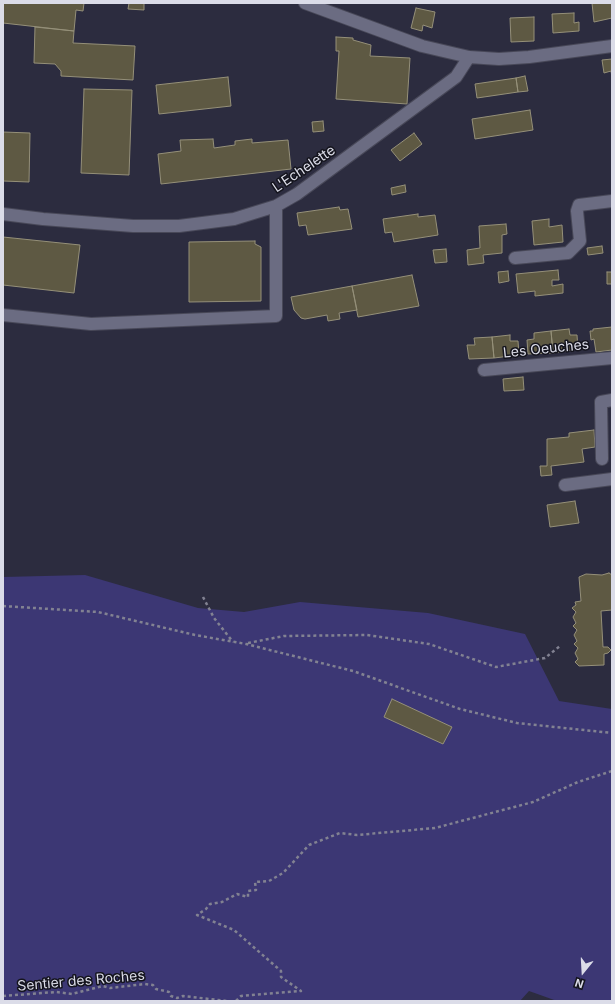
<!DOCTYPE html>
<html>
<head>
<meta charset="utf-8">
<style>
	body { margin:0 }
	#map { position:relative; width:615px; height:1004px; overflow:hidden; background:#2c2c3f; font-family:Inter,sans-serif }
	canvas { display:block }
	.frame { position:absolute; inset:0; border:4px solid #dbdce8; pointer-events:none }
	.north { position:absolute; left:563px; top:952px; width:40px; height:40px; -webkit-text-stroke:3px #15151e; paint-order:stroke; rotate:198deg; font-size:11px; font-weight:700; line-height:16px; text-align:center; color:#dbdce8 }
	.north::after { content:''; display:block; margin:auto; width:14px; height:18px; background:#dbdce8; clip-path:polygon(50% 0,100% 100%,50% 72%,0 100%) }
</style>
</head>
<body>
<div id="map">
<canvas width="615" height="1004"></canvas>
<div class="frame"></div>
<div class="north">N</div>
</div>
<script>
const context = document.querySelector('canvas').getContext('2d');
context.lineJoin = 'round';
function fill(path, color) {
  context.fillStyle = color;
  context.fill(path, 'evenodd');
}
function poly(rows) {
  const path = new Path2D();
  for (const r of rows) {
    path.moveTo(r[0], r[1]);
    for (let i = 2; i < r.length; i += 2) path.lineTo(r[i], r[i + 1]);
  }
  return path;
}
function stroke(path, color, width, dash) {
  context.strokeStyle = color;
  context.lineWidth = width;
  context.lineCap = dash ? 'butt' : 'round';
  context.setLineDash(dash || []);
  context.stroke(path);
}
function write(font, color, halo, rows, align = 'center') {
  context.font = font + ' Inter,sans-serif';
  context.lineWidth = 3;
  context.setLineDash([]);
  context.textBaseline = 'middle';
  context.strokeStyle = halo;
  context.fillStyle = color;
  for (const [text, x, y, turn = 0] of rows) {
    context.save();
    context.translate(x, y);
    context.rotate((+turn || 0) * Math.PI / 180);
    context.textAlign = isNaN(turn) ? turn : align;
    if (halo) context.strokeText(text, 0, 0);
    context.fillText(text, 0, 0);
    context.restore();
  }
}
fill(poly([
	[85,575,198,608,244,612,300,602,428,613,525,634,559,701,612,709,612,1001,557,1001,529,991,520,1001,3,1001,3,577]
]), '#3c3774');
const building = poly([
	[3,3,84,3,83,11,76,10,74,31,3,23,3,3],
	[129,3,144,3,144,10,128,9,129,3],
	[592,3,612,3,612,18,594,22,592,3],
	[416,8,435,12,432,28,423,25,422,31,411,28,416,8],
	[574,13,574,23,579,22,579,31,553,33,552,14,574,13],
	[534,17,534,41,511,42,510,18,534,17],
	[35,27,74,31,73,43,135,46,133,80,61,76,61,71,55,64,34,63,35,27],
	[336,37,353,38,353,40,371,45,370,56,410,58,407,104,336,99,339,51,336,51,336,37],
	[612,59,612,77,611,71,604,73,602,60,612,59],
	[525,76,528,91,518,92,516,78,525,76],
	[228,77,231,106,159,114,156,85,228,77],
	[516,78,518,92,477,98,475,84,516,78],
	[84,89,132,90,129,175,81,173,84,89],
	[530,110,533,130,475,139,472,119,530,110],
	[323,121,324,131,313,132,312,122,323,121],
	[3,132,30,133,29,182,3,181,3,132],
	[414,133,422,144,400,161,391,150,414,133],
	[213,139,214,148,235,145,235,141,252,139,252,143,288,140,291,169,161,184,158,154,181,151,180,140,213,139],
	[405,185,406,192,392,195,391,188,405,185],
	[339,207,340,210,348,209,352,229,308,235,306,225,299,226,297,213,339,207],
	[418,214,418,217,435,215,438,235,394,242,392,232,385,233,383,219,418,214],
	[549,219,549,227,562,225,563,242,534,245,532,221,549,219],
	[506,224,507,234,502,235,502,253,483,255,484,263,468,265,467,250,480,248,479,226,506,224],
	[3,237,80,245,74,293,3,285,3,237],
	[255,241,255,244,261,247,261,301,189,302,189,242,255,241],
	[602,246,603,253,588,255,587,248,602,246],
	[446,249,447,262,435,263,433,250,446,249],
	[558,270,559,280,552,280,552,286,563,284,563,293,535,296,535,291,518,293,516,274,558,270],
	[508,271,509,281,499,283,498,272,508,271],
	[607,272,612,272,612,284,607,284,607,272],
	[412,275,419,306,358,317,352,286,412,275],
	[352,286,357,310,339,313,340,319,328,321,327,315,305,319,301,318,294,310,291,297,352,286],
	[612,327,612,350,596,352,594,339,591,340,590,331,593,331,593,329,612,327],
	[569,329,570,335,577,335,578,349,553,353,551,331,569,329],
	[551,331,553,353,528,354,527,340,534,339,534,333,551,331],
	[510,335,510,341,518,341,519,355,494,358,492,337,510,335],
	[492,337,494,358,469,359,467,345,475,345,474,338,492,337],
	[523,377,524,390,504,391,503,379,523,377],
	[594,430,595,447,582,449,584,462,551,466,552,475,541,476,540,466,547,466,547,439,569,437,569,433,594,430],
	[575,501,579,523,550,527,547,505,575,501],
	[609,573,612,575,612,610,601,611,603,647,608,647,611,650,608,653,604,654,604,665,579,666,575,662,578,659,575,653,578,648,574,644,577,641,574,635,577,630,573,626,576,623,573,617,576,612,572,608,576,605,575,602,581,601,579,577,586,574,602,575,609,573],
	[392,699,452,727,443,744,384,717,392,699]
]);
fill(building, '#5e5943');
stroke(building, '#959079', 1);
const minor = poly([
	[305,3,422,46,469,57,499,59,529,57,612,46],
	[3,214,43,219,133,226,179,226,234,219,276,206,297,194,456,77,469,57],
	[515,258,568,253,580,241,577,211,579,205,612,201],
	[3,315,91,324,276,316,276,206],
	[484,370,612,358],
	[602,459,601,402,612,400],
	[565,485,612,479]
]);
stroke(minor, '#484858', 14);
stroke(poly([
	[203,597,214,618,233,642],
	[3,606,98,612,195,635,246,644,353,671,460,709,517,723,612,733],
	[248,643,284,636,367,635,429,644,496,667,545,658,560,646],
	[3,996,56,992,72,994,103,986,110,988,145,984,153,985,156,989,169,992,171,996,177,998,183,996,227,1001],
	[236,1001,241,996,301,991,281,977,281,971,234,930,197,915,206,909,210,904,222,902,237,894,248,897,248,891,256,890,255,882,269,881,283,873,309,845,340,833,357,835,435,828,533,802,578,782,612,771]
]), '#828292', 2.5, [3, 3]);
stroke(minor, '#6b6c82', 12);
write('14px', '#dbdce8', '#15151e', [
	["L'Echelette",304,169,-34],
	["Les Oeuches",546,349,-6],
	["Sentier des Roches",81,981,-5]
]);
</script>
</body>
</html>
